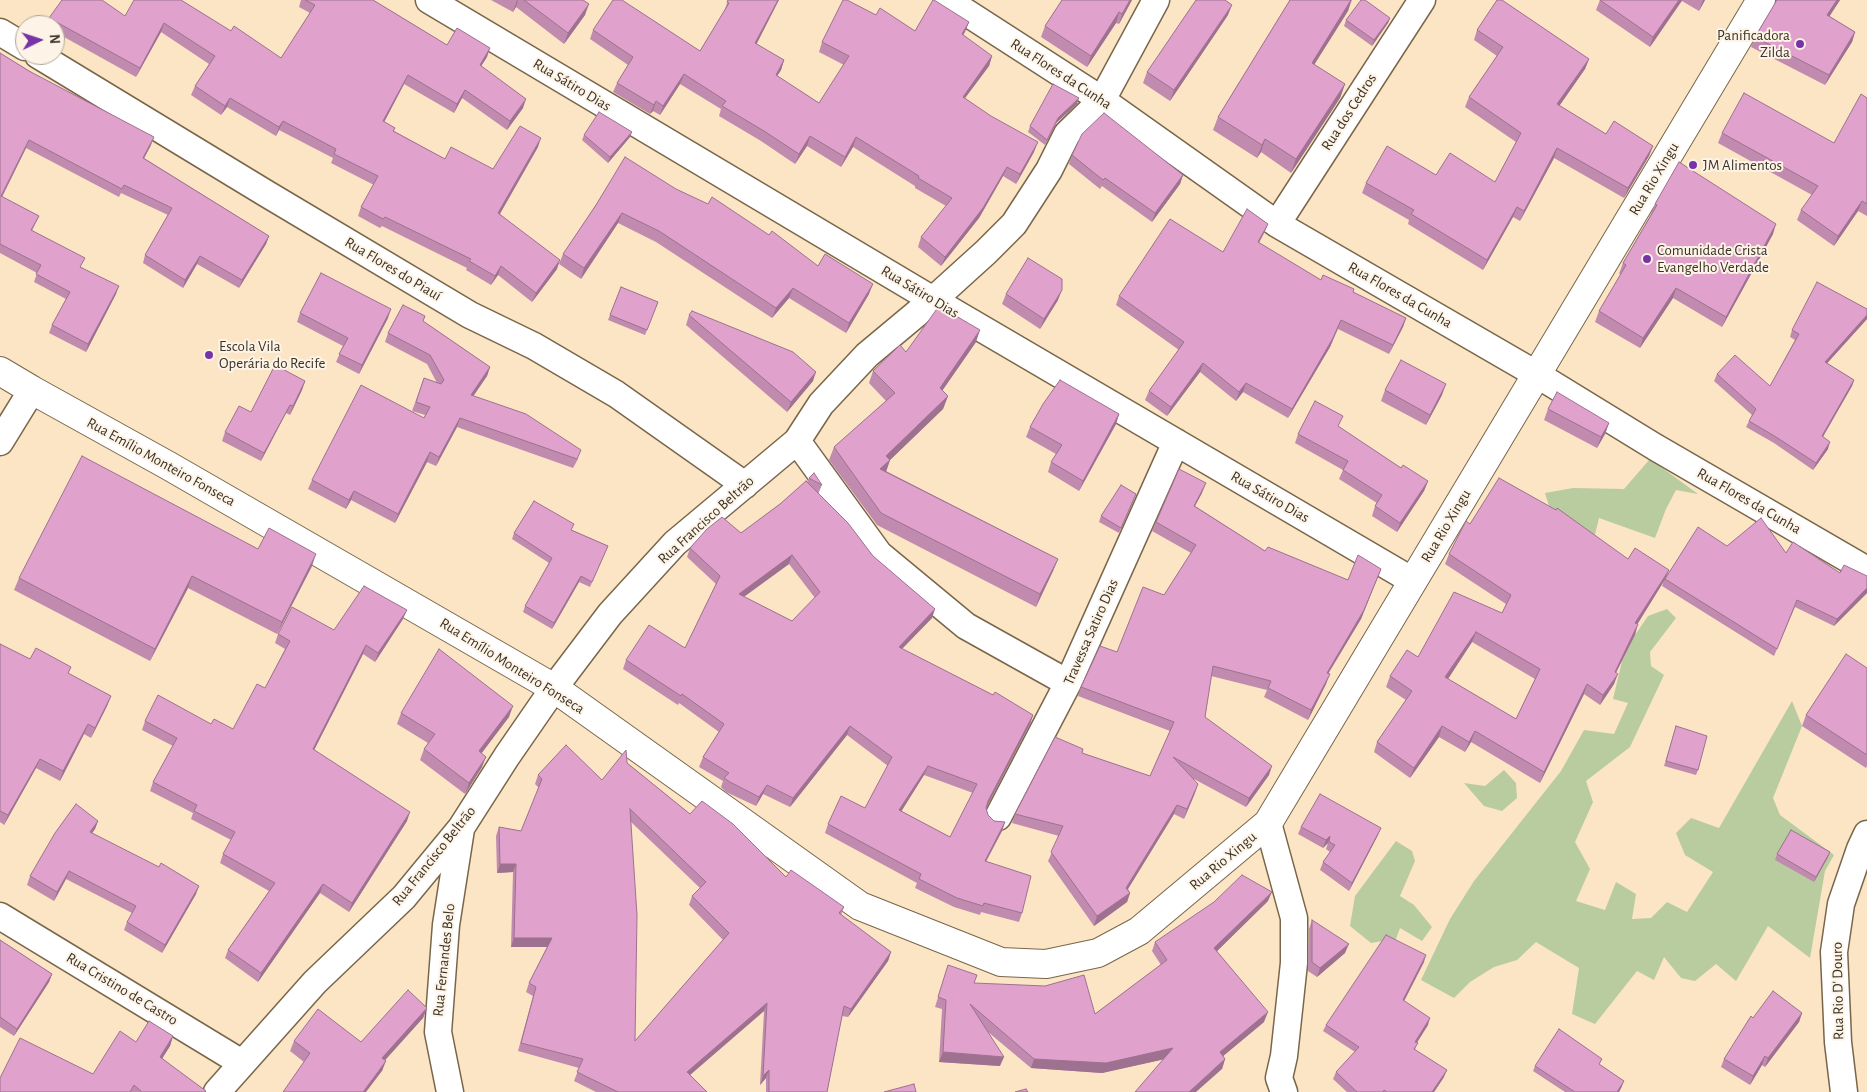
<!DOCTYPE html>
<html>
<head>
<meta charset="utf-8">
<style>
	body { margin:0 }
	#map { position:relative; width:1867px; height:1092px; overflow:hidden; background:#fbe5c5; font-family:"Alegreya Sans",sans-serif }
	canvas { display:block }
	.north { position:absolute; left:15px; top:15px; width:50px; height:50px; box-sizing:border-box; background:#fdf4e7; border:1px solid #afa79a; border-radius:50%; rotate:86deg; font-size:14px; font-weight:700; line-height:20px; text-align:center; color:#3b3327 }
	.north::after { content:''; display:block; margin:auto; width:18px; height:22px; background:#7833a7; clip-path:polygon(50% 0,100% 100%,50% 72%,0 100%) }
</style>
</head>
<body>
<div id="map">
<canvas width="1867" height="1092"></canvas>
<div class="north">N</div>
</div>
<script>
const context = document.querySelector('canvas').getContext('2d');
context.lineJoin = 'round';
function fill(path, color) {
  context.fillStyle = color;
  context.fill(path, 'evenodd');
}
function poly(rows) {
  const path = new Path2D();
  for (const r of rows) {
    path.moveTo(r[0], r[1]);
    for (let i = 2; i < r.length; i += 2) path.lineTo(r[i], r[i + 1]);
  }
  return path;
}
function stroke(path, color, width, dash) {
  context.strokeStyle = color;
  context.lineWidth = width;
  context.lineCap = dash ? 'butt' : 'round';
  context.setLineDash(dash || []);
  context.stroke(path);
}
function write(font, color, halo, rows, align = 'center') {
  context.font = font + ' "Alegreya Sans",sans-serif';
  context.lineWidth = 4;
  context.setLineDash([]);
  context.textBaseline = 'middle';
  context.strokeStyle = halo;
  context.fillStyle = color;
  for (const [text, x, y, turn = 0] of rows) {
    context.save();
    context.translate(x, y);
    context.rotate((+turn || 0) * Math.PI / 180);
    context.textAlign = isNaN(turn) ? turn : align;
    if (halo) context.strokeText(text, 0, 0);
    context.fillText(text, 0, 0);
    context.restore();
  }
}
fill(poly([
	[1650,459,1698,494,1676,490,1666,509,1655,538,1599,518,1592,547,1553,519,1545,493,1573,488,1624,489],
	[1667,609,1676,618,1650,652,1651,666,1664,675,1630,747,1586,781,1593,802,1575,842,1590,869,1576,901,1605,910,1616,882,1636,894,1632,919,1651,918,1667,902,1687,912,1713,872,1685,855,1676,833,1691,818,1719,828,1792,701,1802,726,1773,798,1780,815,1834,855,1825,871,1810,958,1768,926,1736,981,1716,964,1695,981,1681,978,1664,957,1654,980,1637,971,1595,1024,1572,1014,1579,968,1536,942,1517,960,1494,967,1470,982,1454,998,1421,980,1450,919,1474,881,1561,771,1584,730,1614,734,1628,703,1613,699,1622,661,1635,635,1648,616],
	[1504,770,1516,783,1517,798,1502,811,1484,806,1464,783,1485,786],
	[1396,841,1412,851,1415,861,1400,896,1414,905,1432,927,1422,941,1400,928,1393,947,1382,941,1371,943,1350,926,1355,896]
]), '#b8cc9f');
const minor = poly([
	[429,0,933,300,1413,581],
	[947,0,1102,100,1277,224,1536,374,1655,447,1867,570],
	[0,32,25,47],
	[38,55,267,194,470,315,534,346,616,394,745,485],
	[1277,224,1422,0],
	[797,441,879,554,966,626,1068,683],
	[0,442,32,390],
	[998,817,1068,683,1176,442],
	[1268,823,1294,918,1294,963,1284,1056,1279,1078,1284,1092],
	[0,916,242,1063],
	[217,1092,315,982,404,897,461,828,507,756,554,688,610,614,675,543,797,441,821,404,867,355,933,300,986,252,1014,224,1049,170,1067,134,1102,100,1156,0],
	[450,1092,438,1032,446,925,461,829],
	[1844,1092,1838,1042,1834,952,1841,904,1860,849,1867,834]
]);
const secondary = poly([
	[0,371,32,390,169,466,554,688,860,906,1001,962,1046,964,1098,953,1139,931,1268,823,1761,0]
]);
stroke(minor, '#79664a', 29);
stroke(secondary, '#79664a', 30);
stroke(minor, '#fff', 26);
stroke(secondary, '#fff', 28);
fill(poly([
	[301,0,373,0,447,45,487,57,481,66,523,108,507,130,462,98,454,113,404,84,384,122,395,128,394,131,445,159,493,169,538,147,500,214,557,269,532,302,498,275,491,285,466,270,467,268,382,226,380,228,358,216,361,207,374,185,331,163,333,158,279,130,276,136,227,107,221,115,191,95,195,86,209,64,161,32,136,77,55,32,55,25,47,25,49,18,125,16,231,31,281,58,310,13,299,7],
	[491,0,583,0,585,15,564,44,516,7,513,12],
	[728,0,756,44,784,60,781,70,777,76,819,103,844,65,819,52,822,42,876,15,915,31,969,22,963,35,992,56,989,66,965,98,1034,152,1016,184,1003,176,979,218,941,266,918,247,921,237,946,206,915,188,915,186,853,147,841,167,807,146,795,164,761,141,719,116,721,109,680,84,660,115,653,111,650,114,613,92,617,83,628,65,590,39,593,30,700,51,724,12],
	[1062,0,1132,0,1119,24,1116,23,1087,67,1041,37,1045,26],
	[1290,0,1352,0,1348,11,1314,65,1345,84,1340,98,1291,173,1261,152,1257,158,1213,130,1218,117],
	[1600,0,1705,0,1699,11,1682,1,1650,47,1596,10],
	[1777,0,1840,0,1829,16,1855,32,1852,42,1825,85,1751,47,1755,37],
	[1228,15,1170,101,1143,83,1147,72],
	[1390,18,1388,23,1372,46,1344,26,1346,20],
	[1477,30,1589,59,1585,69,1559,106,1606,134,1653,146,1649,156,1624,198,1554,158,1520,221,1513,217,1483,270,1408,224,1409,220,1362,193,1366,183,1436,175,1495,182,1516,142,1465,107,1469,97,1497,56,1474,40],
	[0,53,151,145,144,158,269,236,266,244,239,288,197,264,183,288,143,263,145,255,168,215,121,193,119,197,26,148,2,197,39,216,32,231,81,267,116,294,86,352,49,333,52,325,66,299,34,282,37,273,0,253],
	[1867,98,1867,216,1858,211,1834,246,1797,220,1801,210,1812,195,1718,143,1722,133,1834,143],
	[1077,104,1056,123,1045,145,1028,132,1030,126],
	[584,135,630,137,608,163,582,140],
	[1072,155,1183,175,1180,184,1152,222,1102,186,1100,189,1069,164],
	[676,189,869,294,846,333,789,298,772,318,656,242,618,223,581,279,559,264,563,254,596,205],
	[1655,204,1773,234,1722,327,1673,298,1640,348,1595,322,1599,311,1621,274,1619,274,1623,263,1651,214],
	[1268,224,1264,233,1259,243,1321,280,1353,292,1406,318,1403,327,1389,354,1338,329,1330,347,1288,418,1243,392,1236,401,1200,372,1167,416,1145,400,1149,391,1179,350,1116,305,1119,296,1223,252],
	[621,287,658,302,645,335,608,320],
	[1006,294,1058,300,1040,329,1002,304],
	[300,313,388,318,359,374,336,362,343,346,297,322],
	[689,315,813,381,787,412,686,325],
	[425,316,423,321,490,367,487,376,473,396,578,459,573,468,457,427,436,466,427,462,395,523,351,500,346,509,308,489,312,480,424,418,425,415,412,411,424,378,437,383,427,364,385,342,388,333],
	[1867,319,1827,363,1854,380,1852,386,1823,437,1828,449,1813,470,1774,443,1746,427,1752,415,1714,381,1717,374,1770,386,1795,340,1790,337,1792,330],
	[976,342,942,391,948,396,943,409,890,460,886,471,1058,559,1053,571,1036,607,877,525,829,460,834,447,886,401,869,383,873,371,906,352],
	[305,381,302,390,290,415,286,413,261,461,222,441,225,432,251,412],
	[1385,390,1442,395,1426,425,1381,401],
	[1548,409,1609,423,1605,434,1597,448,1544,420],
	[1119,414,1116,424,1079,491,1048,472,1051,462,1056,454,1026,437,1030,427],
	[1339,427,1401,468,1428,481,1424,491,1397,532,1372,516,1375,506,1377,503,1339,479,1343,470,1295,443,1298,434],
	[809,478,822,485,818,494,873,556,932,618,902,649,993,695,1033,715,1030,724,986,808,988,815,994,821,1005,822,1002,831,986,862,1022,913,1019,922,981,912,980,915,954,907,915,888,917,883,825,833,828,824,865,808,888,766,847,735,790,807,763,794,756,806,726,792,721,787,723,781,699,767,703,757,719,732,679,703,678,705,623,669,626,660,685,648,716,584,687,557,690,548,741,533,780,504,807,482],
	[789,564,815,598,792,621,744,597],
	[924,775,973,793,950,837,901,811],
	[1202,493,1195,506,1265,551,1348,580,1381,569,1361,619,1328,674,1326,684,1308,720,1264,697,1267,690,1211,676,1205,717,1269,775,1246,807,1194,779,1195,793,1184,819,1174,814,1128,889,1130,893,1127,902,1094,926,1048,861,1059,836,1012,823,1015,814,1082,753,1150,776,1170,731,1078,696,1081,687,1117,652,1164,595,1191,553,1152,531,1156,522],
	[1134,500,1119,533,1099,522,1101,516],
	[1470,524,1628,559,1669,570,1666,578,1727,546,1786,553,1840,573,1867,576,1867,593,1834,626,1795,607,1774,656,1662,586,1664,581,1637,624,1635,635,1616,673,1614,684,1600,705,1584,694,1540,783,1471,742,1465,752,1439,737,1410,778,1374,752,1377,742,1406,700,1386,687,1390,676,1418,657,1502,613,1506,604,1445,564,1449,554],
	[1472,642,1535,679,1516,719,1448,679],
	[572,530,608,546,590,587,579,582,552,629,523,612,525,606,549,563,512,539,514,533],
	[258,549,312,566,277,634,188,588,150,661,14,590,19,578],
	[403,619,375,662,363,654,314,750,407,821,349,912,320,893,258,982,225,958,228,950,269,891,220,863,223,854,231,840,191,819,193,813,150,791,153,782,173,746,142,730,145,721,211,724,233,729,265,688,285,649,275,643,278,634,334,630],
	[0,644,30,659,71,667,68,674,111,696,107,706,91,738,84,734,60,781,36,768,4,825,0,822],
	[1867,668,1867,766,1866,768,1802,726,1806,715],
	[401,713,509,717,481,753,482,767,465,794,420,760,424,749,428,743,397,724],
	[1676,726,1698,770,1696,775,1664,766],
	[627,763,690,814,786,877,844,907,841,915,891,952,888,961,848,1017,842,1016,827,1092,766,1092,766,1078,760,1085,764,1011,690,1075,707,1092,596,1092,574,1081,579,1068,518,1051,533,996,526,992,529,983,547,947,511,947,513,872,497,873,496,836,499,827,521,831,539,788,535,784,538,775,602,780],
	[631,822,700,888,692,896,689,905,723,940,635,1041],
	[98,821,95,829,92,833,196,894,162,953,124,930,127,922,132,913,66,879,54,901,27,885,30,876],
	[1301,827,1378,835,1349,891,1320,870,1323,862,1330,852,1326,849,1328,843,1323,848,1298,834],
	[1777,854,1828,857,1814,882,1775,860],
	[1268,901,1217,951,1264,1022,1223,1056,1225,1059,1222,1069,1164,1059,1102,1073,1031,1068,988,1032,1000,1066,939,1062,942,1009,935,1007,948,965,974,983,1095,1014,1161,965,1152,951,1155,942],
	[1312,920,1345,953,1317,977,1308,971,1309,929],
	[0,940,52,974,49,982,14,1036,0,1027],
	[1424,962,1404,1001,1428,1025,1417,1043,1415,1050,1444,1077,1434,1092,1347,1092,1333,1079,1336,1072,1355,1052,1323,1031,1326,1025],
	[427,1008,423,1018,385,1060,382,1071,304,1062,290,1051,294,1041,361,1042],
	[1802,1013,1799,1022,1765,1067,1762,1065,1750,1085,1721,1067,1724,1059,1753,1018],
	[173,1036,170,1046,162,1058,205,1092,0,1092,93,1074,136,1042],
	[1600,1065,1622,1086,1619,1092,1565,1092,1533,1071,1535,1066]
]), '#c18baf');
fill(poly([
	[517,0,518,0,516,7,513,12],
	[778,0,779,0,752,53,755,43],
	[1130,0,1132,0,1119,24,1122,14],
	[1351,0,1348,11,1307,76,1312,63],
	[1679,0,1682,0,1650,47,1653,37],
	[1703,0,1705,0,1699,11],
	[1837,0,1840,0,1824,25,1827,15],
	[589,4,585,15,564,44,568,33],
	[1232,5,1228,15,1170,101,1174,90],
	[1119,12,1116,23,1087,67,1091,56],
	[1390,18,1388,23,1372,46,1374,40],
	[969,22,965,32,958,44,962,34],
	[164,23,161,32,136,77,140,68],
	[1855,32,1852,42,1825,85,1829,75],
	[490,48,487,57,476,74,480,65],
	[992,56,989,66,959,106,963,97],
	[1589,59,1585,69,1553,115,1557,104],
	[784,60,781,70,772,84,776,75],
	[684,74,680,84,660,115,663,106],
	[408,75,404,84,380,130,383,121],
	[1345,84,1340,98,1291,173,1296,159],
	[465,90,462,98,454,113,457,104],
	[230,98,227,107,221,115,225,106],
	[1079,98,1077,104,1056,123,1045,145,1047,140,1058,118],
	[526,99,523,108,507,130,510,121],
	[656,101,653,111,650,114,654,105],
	[283,121,279,130,276,136,279,127],
	[632,132,630,137,608,163,610,157],
	[810,136,807,146,795,164,799,154],
	[154,137,151,145,140,166,143,158],
	[856,137,853,147,841,167,845,157],
	[541,138,538,147,495,222,498,213],
	[1265,139,1261,152,1257,158,1262,145],
	[29,140,26,148,0,201,0,200],
	[1038,142,1034,152,1016,184,1020,174],
	[1653,146,1649,156,1624,198,1628,188],
	[1557,148,1554,158,1520,221,1524,211],
	[1007,167,1003,176,979,218,941,266,945,257],
	[1183,175,1180,184,1152,222,1155,213],
	[1862,201,1858,211,1834,246,1838,236],
	[1517,207,1513,217,1483,270,1487,260],
	[622,213,618,223,581,279,584,268],
	[1268,224,1264,233,1254,251,1258,242],
	[1776,224,1773,234,1722,327,1726,317],
	[269,236,266,244,239,288,242,280],
	[200,256,197,264,183,288,185,280],
	[560,260,557,269,532,302,536,293],
	[501,266,498,275,491,285,495,276],
	[873,284,869,294,846,333,849,323],
	[119,286,116,294,86,352,88,344],
	[793,288,789,298,772,318,776,308],
	[1676,288,1673,298,1640,348,1643,338],
	[1062,290,1058,300,1040,329,1044,319],
	[391,309,388,318,359,374,362,365],
	[1867,315,1867,319,1822,369,1825,362],
	[1406,318,1403,327,1389,354,1393,345],
	[1341,320,1330,347,1288,418,1292,409],
	[980,330,976,342,935,401,940,388],
	[1203,363,1200,372,1167,416,1171,407],
	[490,367,487,376,468,404,471,395],
	[816,372,813,381,787,412,791,402],
	[1854,380,1852,386,1819,443,1822,436],
	[305,381,302,390,290,415,293,406],
	[1246,383,1243,392,1236,401,1239,392],
	[1446,384,1442,395,1426,425,1430,415],
	[948,396,943,409,889,461,890,460,886,472,876,481,886,456],
	[290,405,286,413,261,461,264,453],
	[1119,414,1116,424,1079,491,1083,481],
	[460,418,457,427,436,466,439,457],
	[1609,423,1605,434,1597,448,1601,437],
	[1830,442,1828,449,1813,470,1816,463],
	[430,452,427,462,395,523,398,514],
	[1428,481,1424,491,1397,532,1400,523],
	[1206,483,1202,493,1190,515,1194,506],
	[354,491,351,500,346,509,349,500],
	[316,554,312,566,277,634,282,622],
	[792,555,789,564,735,603,739,594],
	[1058,559,1053,571,1036,607,1040,594],
	[1381,569,1361,619,1323,682,1327,673],
	[1669,570,1664,581,1632,633,1635,623],
	[192,576,188,588,150,661,155,649],
	[581,576,579,582,552,629,554,623],
	[1867,588,1867,593,1834,626,1837,619],
	[935,609,932,618,895,656,899,647],
	[407,610,403,619,375,662,378,653],
	[1638,624,1635,635,1611,682,1615,672],
	[1476,632,1472,642,1442,688,1445,677],
	[366,645,363,654,310,758,313,749],
	[1330,674,1326,684,1308,720,1311,710],
	[1618,674,1614,684,1600,705,1603,695],
	[1587,684,1584,694,1540,783,1544,772],
	[111,696,107,706,91,738,95,728],
	[513,706,509,717,475,762,479,751],
	[1033,715,1030,724,985,810,988,801],
	[88,724,84,734,60,781,63,771],
	[850,726,847,735,790,807,793,798],
	[1442,726,1439,737,1410,778,1414,768],
	[1475,731,1471,742,1465,752,1469,742],
	[486,757,482,767,465,794,469,783],
	[40,759,36,768,4,825,8,815],
	[928,766,924,775,896,820,899,810],
	[1272,766,1269,775,1246,807,1249,798],
	[1198,784,1195,793,1184,819,1187,809],
	[767,785,763,794,756,806,759,797],
	[1177,805,1174,814,1123,897,1126,888],
	[410,812,407,821,349,912,352,903],
	[98,821,95,829,87,840,90,832],
	[1005,822,1002,831,981,870,985,861],
	[1381,828,1378,835,1349,891,1352,883],
	[1330,836,1328,843,1323,848,1326,840],
	[1830,852,1828,857,1814,882,1816,877],
	[500,864,516,864,513,872,497,873],
	[69,871,66,879,54,901,57,892],
	[323,884,320,893,258,982,261,973],
	[199,886,196,894,162,953,165,945],
	[1272,892,1268,901,1211,957,1214,948],
	[1130,893,1127,902,1094,926,1097,916],
	[514,938,552,938,549,947,511,947],
	[1349,944,1345,953,1317,977,1320,968],
	[891,952,888,961,848,1017,851,1009],
	[1426,955,1424,962,1401,1007,1403,1000],
	[52,974,49,982,14,1036,17,1029],
	[767,1003,764,1011,683,1081,687,1072],
	[427,1008,423,1018,378,1068,382,1058],
	[1268,1012,1264,1022,1216,1062,1220,1052],
	[1802,1013,1799,1022,1765,1067,1768,1058],
	[1430,1018,1428,1025,1413,1048,1415,1042],
	[173,1036,170,1046,157,1067,160,1057],
	[1173,1048,1170,1058,1102,1073,1031,1068,1034,1059],
	[943,1052,1004,1057,1000,1066,939,1062],
	[1765,1056,1762,1065,1750,1085,1753,1076],
	[1225,1059,1222,1069,1196,1092,1189,1092],
	[386,1061,382,1071,366,1092,363,1092],
	[769,1070,766,1078,760,1085,763,1076],
	[1447,1070,1444,1077,1434,1092,1432,1092],
	[1624,1081,1622,1086,1619,1092,1617,1092]
]), '#9d718f');
const building = poly([
	[62,0,102,0,125,16,134,0,181,0,231,31,234,26,281,58,315,5,305,0,373,0,447,45,457,28,490,48,480,65,526,99,510,121,465,90,457,104,408,75,383,121,395,128,393,131,445,159,451,147,493,169,520,126,541,138,498,213,560,260,536,293,501,266,495,276,469,261,471,259,385,217,383,219,361,207,378,176,334,154,336,149,283,121,279,127,230,98,225,106,195,86,215,56,164,23,140,68,49,18,62,0],
	[524,0,583,0,589,4,568,33,524,0],
	[613,0,622,0,700,51,729,3,727,2,728,0,778,0,755,43,784,60,776,75,819,103,849,56,822,42,843,0,847,0,876,15,880,8,915,31,933,0,934,0,969,22,962,34,992,56,963,97,991,116,1038,142,1020,174,1007,167,983,208,945,257,921,237,952,198,918,178,919,176,856,137,845,157,810,136,799,154,764,131,722,106,726,101,684,74,663,106,656,101,654,105,617,83,633,57,593,30,613,0],
	[1062,0,1130,0,1122,14,1119,12,1091,56,1045,26,1062,0],
	[1196,0,1225,0,1232,5,1174,90,1147,72,1196,0],
	[1290,0,1351,0,1312,63,1345,84,1296,159,1265,139,1262,145,1218,117,1290,0],
	[1361,0,1365,0,1390,18,1374,40,1346,20,1361,0],
	[1497,0,1502,0,1589,59,1557,104,1606,134,1614,121,1653,146,1628,188,1557,148,1524,211,1517,207,1487,260,1411,214,1414,210,1366,183,1387,146,1436,175,1450,153,1495,182,1521,133,1469,97,1503,47,1477,30,1497,0],
	[1600,0,1679,0,1653,37,1600,0],
	[1777,0,1837,0,1827,15,1855,32,1829,75,1755,37,1777,0],
	[0,53,29,71,154,137,143,158,269,236,242,280,200,256,185,280,145,255,172,208,124,185,122,189,29,140,1,196,39,216,31,230,85,258,80,267,119,286,88,344,52,325,70,292,36,274,41,265,0,244,0,53],
	[1053,84,1079,98,1058,118,1047,140,1030,126,1053,84],
	[1744,93,1834,143,1861,94,1867,98,1867,204,1862,201,1838,236,1801,210,1818,186,1722,133,1744,93],
	[599,112,632,132,610,157,584,135,599,112],
	[1104,113,1183,175,1155,213,1105,178,1103,180,1072,155,1082,134,1104,113],
	[625,157,676,189,708,204,712,197,769,235,772,231,818,266,825,254,873,284,849,323,793,288,776,308,659,231,622,213,584,268,563,254,596,205,625,157],
	[1679,162,1776,224,1726,317,1676,288,1643,338,1599,311,1626,265,1623,263,1657,205,1655,204,1679,162],
	[1247,209,1268,224,1258,242,1321,280,1323,275,1354,289,1353,292,1406,318,1393,345,1341,320,1333,338,1292,409,1246,383,1239,392,1203,363,1171,407,1149,391,1184,342,1119,296,1170,219,1223,252,1247,209],
	[1028,258,1062,279,1062,290,1044,319,1006,294,1028,258],
	[321,273,391,309,362,365,339,354,348,338,300,313,321,273],
	[1817,282,1867,309,1867,315,1825,362,1854,380,1822,436,1830,442,1816,463,1776,437,1749,421,1756,409,1717,374,1735,355,1770,386,1799,334,1792,330,1817,282],
	[621,287,658,302,647,330,610,315,621,287],
	[403,305,425,316,423,321,490,367,471,395,526,414,581,450,577,459,460,418,439,457,430,452,398,514,354,491,349,500,312,480,361,385,424,418,430,407,416,402,424,378,441,384,444,380,430,355,388,333,403,305],
	[939,306,980,330,940,388,948,396,886,456,890,460,880,469,1058,559,1040,594,881,513,834,447,895,393,873,371,900,345,906,352,939,306],
	[692,311,793,352,816,372,791,402,689,315,692,311],
	[1401,360,1446,384,1430,415,1385,390,1401,360],
	[275,365,305,381,293,406,290,405,264,453,225,432,239,406,251,412,275,365],
	[1060,380,1119,414,1083,481,1051,462,1062,445,1030,427,1043,404,1060,380],
	[1557,392,1609,423,1601,437,1548,409,1557,392],
	[1315,401,1343,416,1338,426,1401,468,1403,465,1428,481,1400,523,1375,506,1382,495,1343,470,1348,461,1298,434,1315,401],
	[82,456,258,549,269,528,316,554,282,622,192,576,155,649,19,578,82,456],
	[1179,469,1206,483,1194,506,1265,551,1268,547,1348,580,1358,555,1381,569,1364,610,1327,673,1330,674,1311,710,1268,688,1271,681,1213,666,1205,717,1272,766,1249,798,1173,757,1198,784,1187,809,1177,805,1126,888,1130,893,1097,916,1051,852,1063,826,1015,814,1055,737,1083,749,1082,753,1150,776,1174,722,1081,687,1100,646,1117,652,1143,587,1164,595,1196,545,1156,522,1179,469],
	[814,473,822,485,809,478,814,473],
	[1499,478,1556,510,1557,508,1628,559,1635,548,1669,570,1635,623,1638,624,1615,672,1618,674,1603,695,1587,684,1544,772,1475,731,1469,742,1442,726,1414,768,1377,742,1412,691,1390,676,1407,650,1418,657,1454,592,1502,613,1511,595,1449,554,1466,521,1470,524,1499,478],
	[1476,632,1540,669,1516,719,1445,677,1476,632],
	[806,481,848,523,873,556,935,609,899,647,993,695,995,692,1033,715,988,801,986,808,988,815,994,821,1005,822,985,861,1031,876,1022,913,984,903,983,906,957,898,919,879,921,874,828,824,841,796,865,808,892,757,850,726,793,798,767,785,759,797,730,782,724,778,729,773,703,757,724,724,682,694,681,696,626,660,649,625,685,648,720,576,690,548,707,529,722,517,741,533,780,504,806,481],
	[792,555,820,592,792,621,739,594,792,555],
	[928,766,977,784,950,837,899,810,928,766],
	[1121,485,1136,494,1121,528,1101,516,1121,485],
	[534,501,574,524,571,530,608,546,592,582,581,576,554,623,525,606,552,558,514,533,534,501],
	[1761,518,1786,553,1793,542,1840,573,1844,565,1867,576,1867,588,1837,619,1797,600,1777,649,1665,579,1698,527,1727,546,1761,518],
	[364,586,407,610,378,653,366,645,313,749,410,812,352,903,323,884,261,973,228,950,275,883,223,854,235,832,194,811,197,805,153,782,177,738,145,721,158,695,211,724,214,719,233,729,257,684,265,688,290,641,278,634,292,607,334,630,364,586],
	[0,644,30,659,36,648,71,667,68,673,111,696,95,728,88,724,63,771,40,759,8,815,0,811,0,644],
	[439,649,513,706,479,751,486,757,469,783,424,749,435,734,401,713,439,649],
	[1846,654,1867,668,1867,755,1806,715,1846,654],
	[1676,726,1707,736,1698,770,1666,761,1676,726],
	[566,745,602,780,626,750,627,763,690,814,702,801,733,824,786,877,791,870,844,907,839,913,891,952,851,1009,844,1006,827,1092,769,1092,769,1070,763,1076,767,1003,687,1072,707,1092,618,1092,577,1072,583,1059,521,1043,536,987,529,983,552,938,514,938,516,864,500,864,499,827,521,831,542,779,538,775,566,745],
	[630,809,706,882,692,896,729,933,635,1041,637,915,630,809],
	[1320,794,1381,828,1352,883,1323,862,1335,845,1329,842,1330,836,1326,840,1301,827,1320,794],
	[76,804,98,821,90,832,159,867,161,863,199,886,165,945,127,922,136,906,69,871,57,892,30,876,55,833,76,804],
	[1791,830,1830,852,1816,877,1777,854,1791,830],
	[1242,875,1272,892,1214,948,1268,1012,1220,1052,1225,1059,1189,1092,1135,1092,1173,1048,1106,1063,1034,1059,970,1004,1004,1057,943,1052,946,1000,938,997,948,965,977,975,974,983,1045,986,1084,975,1095,1014,1167,960,1155,942,1214,902,1242,875],
	[1312,920,1349,944,1320,968,1312,962,1312,920],
	[1386,935,1426,955,1403,1000,1430,1018,1415,1042,1418,1043,1414,1049,1447,1070,1432,1092,1387,1092,1384,1090,1383,1092,1357,1092,1336,1072,1359,1047,1326,1025,1386,935],
	[0,940,52,974,17,1029,0,1017,0,940],
	[408,990,427,1008,382,1058,386,1061,363,1092,364,1092,283,1092,310,1053,294,1041,318,1009,361,1042,408,990],
	[1773,991,1802,1013,1768,1058,1765,1056,1753,1076,1724,1059,1751,1016,1753,1018,1773,991],
	[149,1021,173,1036,160,1057,206,1091,205,1092,142,1092,134,1085,130,1092,0,1092,0,1078,20,1038,93,1074,120,1031,136,1042,149,1021],
	[1559,1029,1602,1059,1599,1064,1624,1081,1617,1092,1575,1092,1535,1066,1559,1029],
	[914,1084,916,1092,884,1092,914,1084],
	[1026,1089,1028,1092,1015,1092,1026,1089]
]);
fill(building, '#e0a2cc');
stroke(building, '#9d718f', 1);
for (const [x, y, r, color] of [
	[1800,44,5,"#7833a7"],
	[1693,165,5,"#7833a7"],
	[1647,259,5,"#7833a7"],
	[209,355,5,"#7833a7"]
]) {
  const dot = new Path2D();
  dot.arc(x, y, r, 0, 2 * Math.PI);
  context.fillStyle = color;
  context.fill(dot);
  stroke(dot, '#fdf4e7', 2);
}
write('15px', '#3b3327', '#fdf4e7', [
	["Panificadora",1790,35,"right"],
	["Zilda",1790,52,"right"],
	["JM Alimentos",1703,165],
	["Comunidade Crista",1657,250],
	["Evangelho Verdade",1657,267],
	["Escola Vila",219,346],
	["Operária do Recife",219,363]
], 'left');
write('15px', '#3b3327', '#fdf4e7', [
	["Rua Flores da Cunha",1061,74,33],
	["Rua Sátiro Dias",572,85,31],
	["Rua dos Cedros",1349,112,-57],
	["Rua Rio Xingu",1654,179,-59],
	["Rua Flores do Piauí",393,269,31],
	["Rua Sátiro Dias",920,292,31],
	["Rua Flores da Cunha",1400,295,30],
	["Rua Emílio Monteiro Fonseca",161,462,29],
	["Rua Sátiro Dias",1270,497,30],
	["Rua Flores da Cunha",1749,501,30],
	["Rua Francisco Beltrão",706,520,-42],
	["Rua Rio Xingu",1446,526,-59],
	["Travessa Satiro Dias",1091,632,-66],
	["Rua Emílio Monteiro Fonseca",512,666,32],
	["Rua Francisco Beltrão",434,856,-51],
	["Rua Rio Xingu",1223,861,-40],
	["Rua Fernandes Belo",444,960,-84],
	["Rua Cristino de Castro",122,989,31],
	["Rua Rio D' Douro",1838,991,-91]
]);
</script>
</body>
</html>
